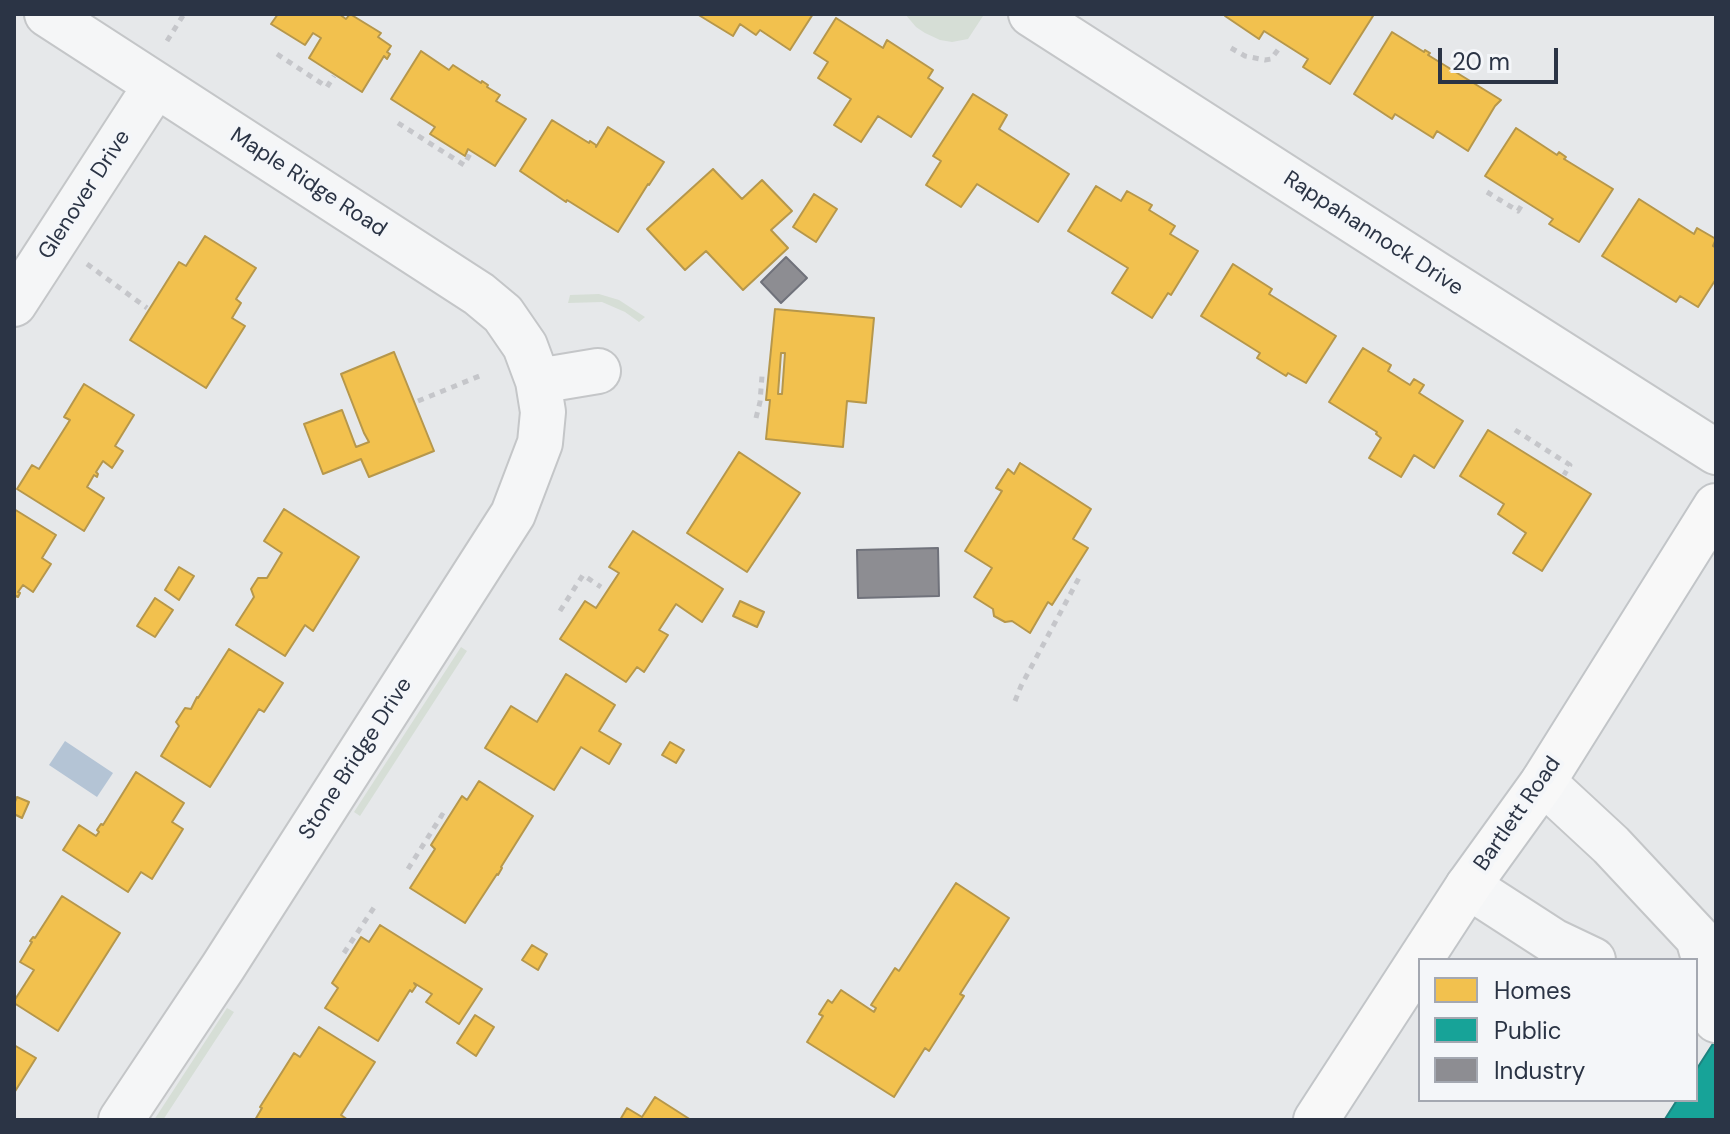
<!DOCTYPE html>
<html>
<head>
<meta charset="utf-8">
<style>
	body { margin:0 }
	#map { position:relative; width:1730px; height:1134px; overflow:hidden; background:#e6e8ea; font-family:"DM Sans",sans-serif }
	canvas { display:block }
	.frame { position:absolute; inset:0; border:16px solid #2b3445; pointer-events:none }
	.legend { position:absolute; left:1418px; top:958px; width:280px; height:144px; box-sizing:border-box; background:#f4f6f9; border:2px solid #a4a8b1; margin:0; padding:10px 14px; list-style:none; font-size:24px; color:#2b3445 }
	.legend li { display:flex; align-items:center; gap:16px; height:40px }
	.legend b { width:40px; border:2px solid #a4a8b1 }
	.scale { position:absolute; left:1438px; top:48px; width:120px; height:36px; box-sizing:border-box; border:4px solid #2b3445; border-top:0; padding-left:10px; font-size:24px; line-height:28px; white-space:nowrap; color:#2b3445; -webkit-text-stroke:6px #f4f6f9; paint-order:stroke }
</style>
</head>
<body>
<div id="map">
<canvas width="1730" height="1134"></canvas>
<div class="frame"></div>
<ul class="legend">
<li><b style="height:22px;background:#f2c14e"></b>Homes</li>
<li><b style="height:22px;background:#17a398"></b>Public</li>
<li><b style="height:22px;background:#8d8d92"></b>Industry</li>
</ul>
<div class="scale">20 m</div>
</div>
<script>
const context = document.querySelector('canvas').getContext('2d');
context.lineJoin = 'round';
function fill(path, color) {
  context.fillStyle = color;
  context.fill(path, 'evenodd');
}
function poly(rows) {
  const path = new Path2D();
  for (const r of rows) {
    path.moveTo(r[0], r[1]);
    for (let i = 2; i < r.length; i += 2) path.lineTo(r[i], r[i + 1]);
  }
  return path;
}
function stroke(path, color, width, dash) {
  context.strokeStyle = color;
  context.lineWidth = width;
  context.lineCap = dash ? 'butt' : 'round';
  context.setLineDash(dash || []);
  context.stroke(path);
}
function write(font, color, halo, rows, align = 'center') {
  context.font = font + ' "DM Sans",sans-serif';
  context.lineWidth = 8;
  context.setLineDash([]);
  context.textBaseline = 'middle';
  context.strokeStyle = halo;
  context.fillStyle = color;
  for (const [text, x, y, turn = 0] of rows) {
    context.save();
    context.translate(x, y);
    context.rotate((+turn || 0) * Math.PI / 180);
    context.textAlign = isNaN(turn) ? turn : align;
    if (halo) context.strokeText(text, 0, 0);
    context.fillText(text, 0, 0);
    context.restore();
  }
}
fill(poly([
	[905,14,980,14,983,16,968,39,952,42,940,40,925,33,916,27],
	[599,294,619,300,645,317,639,322,625,312,602,302,568,303,570,295],
	[461,647,467,651,360,816,354,812],
	[227,1008,234,1012,163,1120,154,1120]
]), '#d6ded6');
fill(poly([
	[65,741,113,773,97,797,49,765]
]), '#b4c4d5');
const homes = poly([
	[278,14,339,14,346,19,350,14,381,33,378,37,391,46,387,52,390,54,387,59,384,56,362,92,309,58,321,38,313,33,305,45,271,24,278,14],
	[697,14,813,14,790,50,760,30,756,35,740,24,733,36,697,14],
	[1226,14,1370,14,1373,16,1330,84,1303,67,1308,59,1264,31,1259,39,1225,16,1226,14],
	[836,18,883,48,887,40,933,70,928,78,943,88,911,137,878,116,861,142,834,125,851,99,818,78,828,62,814,53,836,18],
	[1392,32,1424,52,1425,50,1430,53,1428,55,1501,100,1495,106,1468,151,1437,131,1433,138,1395,114,1392,119,1354,94,1392,32],
	[421,51,449,70,453,65,481,83,482,81,488,85,487,87,500,95,496,101,526,119,495,166,468,149,465,156,430,134,435,127,391,99,421,51],
	[973,94,1007,115,999,129,1069,174,1038,222,977,184,961,207,926,185,941,161,933,156,973,94],
	[552,120,589,143,590,141,596,145,596,147,608,127,664,162,649,185,648,184,618,232,567,200,566,202,520,171,552,120],
	[1516,128,1557,155,1559,152,1566,157,1564,159,1613,189,1579,242,1549,224,1553,219,1485,176,1516,128],
	[713,169,742,199,762,180,792,211,771,230,788,248,743,290,706,251,685,270,647,229,713,169],
	[1096,186,1121,201,1127,191,1152,205,1149,210,1175,226,1170,234,1198,251,1171,295,1168,293,1152,318,1112,293,1128,268,1068,231,1096,186],
	[814,194,837,209,816,242,793,227,814,194],
	[1639,199,1694,234,1697,228,1716,239,1713,246,1716,248,1716,279,1698,307,1680,296,1676,302,1602,256,1639,199],
	[205,236,256,268,236,299,241,303,232,318,245,326,206,388,130,340,179,262,186,266,205,236],
	[1233,264,1272,289,1269,294,1336,336,1306,383,1288,373,1286,376,1257,358,1260,353,1201,316,1233,264],
	[775,309,874,318,866,403,847,401,843,447,766,439,770,400,766,400,775,309],
	[781,353,785,353,782,394,778,394,781,353],
	[1363,348,1391,365,1388,371,1410,385,1414,379,1424,385,1419,393,1463,421,1434,468,1414,455,1401,477,1369,458,1381,438,1376,434,1377,432,1329,402,1363,348],
	[394,352,434,451,369,477,361,459,323,474,304,424,342,410,356,447,369,442,364,433,341,374,394,352],
	[84,384,134,415,115,446,123,451,112,468,103,461,96,472,98,474,97,477,94,475,87,487,104,498,84,531,17,489,32,465,39,469,70,420,64,417,84,384],
	[1488,430,1591,494,1542,571,1513,553,1526,533,1498,514,1504,504,1460,476,1488,430],
	[739,452,800,493,747,572,687,533,739,452],
	[1020,463,1091,509,1073,539,1088,548,1052,605,1048,602,1030,633,1012,621,1005,622,994,616,993,609,974,597,992,568,965,551,1002,491,996,488,1008,469,1014,474,1020,463],
	[14,509,56,535,42,558,51,564,33,592,23,585,18,592,20,593,18,597,16,596,14,598,14,509],
	[284,509,359,557,313,631,305,625,285,656,236,625,254,597,251,589,258,578,267,578,282,553,264,541,284,509],
	[633,531,723,589,702,622,676,604,659,630,668,635,644,672,637,667,626,682,560,639,585,601,596,608,619,573,609,567,633,531],
	[179,567,194,576,179,600,165,590,179,567],
	[155,598,173,610,155,637,137,626,155,598],
	[740,601,764,612,757,627,733,616,740,601],
	[229,649,283,683,264,712,259,709,210,787,161,756,179,726,176,722,185,708,191,709,197,697,198,698,229,649],
	[566,674,615,705,599,731,621,744,609,764,581,747,554,790,485,748,511,706,537,722,566,674],
	[670,742,684,750,676,763,662,755,670,742],
	[136,772,184,803,172,822,183,829,152,879,141,872,128,892,63,850,79,825,96,836,99,832,97,830,101,824,103,825,136,772],
	[479,781,533,816,501,867,502,868,498,875,497,874,465,923,410,888,435,849,431,845,462,796,467,800,479,781],
	[17,797,29,802,22,818,14,814,14,804,17,797],
	[956,883,1009,918,960,994,964,996,929,1051,925,1048,894,1097,807,1042,823,1016,819,1014,828,1000,832,1003,841,990,874,1012,876,1008,871,1005,895,968,899,971,956,883],
	[62,896,120,933,58,1031,14,1003,14,1001,34,970,20,962,32,942,30,941,33,937,35,938,62,896],
	[380,925,482,989,459,1024,426,1002,432,994,414,983,416,986,412,992,410,990,378,1041,325,1008,338,988,332,983,361,937,369,942,380,925],
	[532,945,547,954,538,970,522,960,532,945],
	[475,1015,494,1027,476,1056,457,1043,475,1015],
	[319,1027,375,1062,341,1115,348,1120,255,1120,262,1108,260,1107,294,1053,300,1057,319,1027],
	[14,1045,36,1058,14,1093,14,1045],
	[655,1097,691,1120,620,1120,627,1108,642,1117,655,1097]
]);
fill(homes, '#f2c14e');
stroke(homes, '#b6974b', 2);
const public = poly([
	[1716,1039,1716,1120,1667,1120,1665,1119,1677,1100,1696,1100,1696,1070,1716,1039]
]);
fill(public, '#17a398');
stroke(public, '#1d827f', 2);
const industry = poly([
	[786,257,807,278,781,303,761,282,786,257],
	[938,548,939,596,858,598,857,550,938,548]
]);
fill(industry, '#8d8d92');
stroke(industry, '#70727b', 2);
const minor = poly([
	[47,14,479,294,503,314,525,346,538,381,543,412,540,443,513,514,223,967,121,1120],
	[1031,14,1436,274,1716,452],
	[14,304,156,85],
	[538,381,598,371],
	[1543,782,1611,845,1698,938,1708,972,1716,1020],
	[1468,886,1553,941,1593,960]
]);
const major = poly([
	[1316,1120,1468,886,1543,782,1716,506]
]);
stroke(minor, '#c4c6c8', 48);
stroke(major, '#c2c5c8', 48);
stroke(poly([
	[167,41,184,14],
	[1231,48,1245,56,1265,60,1271,59,1280,47],
	[277,54,327,87,334,76],
	[398,123,464,165,471,152],
	[1487,192,1518,211,1523,203],
	[87,264,147,308],
	[418,401,482,375],
	[756,418,760,402,762,376,766,376],
	[1515,430,1570,465,1564,475],
	[560,611,583,575,601,587],
	[1015,701,1021,686,1080,576],
	[408,869,442,815,446,818],
	[344,953,377,903]
]), '#c5c6ca', 5, [6, 6]);
stroke(minor, '#f5f6f7', 44);
stroke(major, '#f8f8f8', 44);
write('22px', '#2b3445', '#f4f6f9', [
	["Maple Ridge Road",308,183,33],
	["Glenover Drive",85,195,-57],
	["Rappahannock Drive",1373,234,33],
	["Stone Bridge Drive",356,759,-57],
	["Bartlett Road",1518,814,-55]
]);
</script>
</body>
</html>
